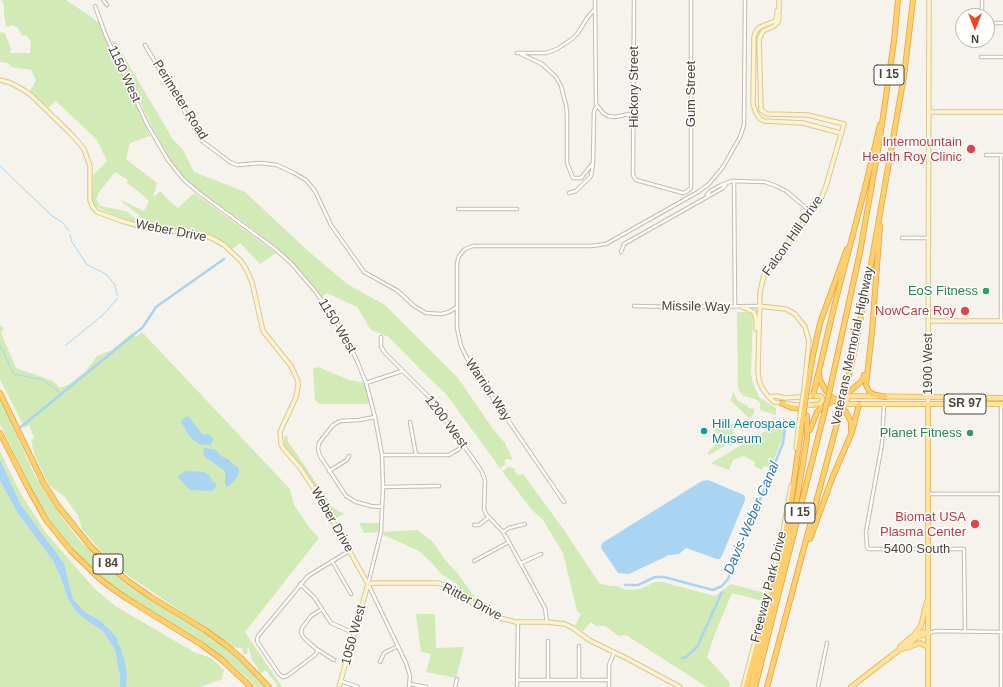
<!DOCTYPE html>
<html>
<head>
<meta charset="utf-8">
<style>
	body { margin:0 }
	#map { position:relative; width:1003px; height:687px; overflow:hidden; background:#f6f3ec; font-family:Arial,sans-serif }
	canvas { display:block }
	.north { position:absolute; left:955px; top:8px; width:40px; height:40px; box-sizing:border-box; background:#fff; border:1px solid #b7b4b0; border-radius:50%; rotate:180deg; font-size:11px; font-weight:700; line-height:16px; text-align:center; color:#4b4439 }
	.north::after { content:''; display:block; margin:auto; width:14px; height:18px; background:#fc3f1d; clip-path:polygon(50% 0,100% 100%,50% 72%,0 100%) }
</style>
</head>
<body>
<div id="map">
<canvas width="1003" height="687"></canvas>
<div class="north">N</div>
</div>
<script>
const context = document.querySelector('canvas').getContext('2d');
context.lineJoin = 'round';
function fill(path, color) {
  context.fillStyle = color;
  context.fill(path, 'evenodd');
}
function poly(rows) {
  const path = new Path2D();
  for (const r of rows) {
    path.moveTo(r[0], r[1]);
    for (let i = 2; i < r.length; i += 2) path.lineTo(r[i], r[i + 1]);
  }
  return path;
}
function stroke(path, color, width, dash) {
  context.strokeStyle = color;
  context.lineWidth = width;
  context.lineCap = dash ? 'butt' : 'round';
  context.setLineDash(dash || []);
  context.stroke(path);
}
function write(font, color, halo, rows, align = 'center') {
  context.font = font + ' Arial,sans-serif';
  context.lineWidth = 3;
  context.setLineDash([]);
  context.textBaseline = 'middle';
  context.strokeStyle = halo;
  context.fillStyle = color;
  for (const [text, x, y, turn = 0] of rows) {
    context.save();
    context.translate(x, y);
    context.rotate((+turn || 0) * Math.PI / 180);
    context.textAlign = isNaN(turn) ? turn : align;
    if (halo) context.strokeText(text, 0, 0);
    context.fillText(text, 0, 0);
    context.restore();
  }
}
fill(poly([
	[1,0,66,0,90,16,99,23,150,136,130,143,126,159,157,183,153,197,161,191,166,198,178,208,194,193,276,253,260,264,240,243,233,249,213,237,201,233,156,228,123,203,121,200,144,211,149,201,143,195,127,183,128,180,115,172,100,191,96,199,100,206,126,211,145,226,106,212,94,205,91,197,94,174,107,161,97,140,56,101,48,108,30,91,36,80,31,70,11,67,8,63,0,62,0,33,2,32,5,33,11,49,10,53,30,53,31,42,26,35,22,36,18,28,12,25,8,27,6,26,4,15,4,5],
	[112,41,115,41,172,138,183,150,194,172,245,192,307,250,347,284,385,305,458,378,493,429,505,443,513,460,507,459,504,461,506,464,500,468,446,394,422,371,389,337,371,330,357,307,327,293,322,297,312,284,283,253,249,226,200,192,185,178,170,159,151,125],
	[739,312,750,312,753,315,751,374,753,384,760,398,776,408,776,415,760,410,760,403,757,400,744,396,740,392,738,388,737,313],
	[0,325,4,328,1,333,16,368,53,381,60,388,68,385,86,371,97,356,112,350,132,333,136,337,142,332,290,489,294,505,309,527,319,538,245,632,282,687,277,687,276,683,265,670,261,674,259,672,258,668,252,660,249,648,247,647,248,653,246,654,244,654,242,648,232,647,203,626,130,577,106,557,82,529,78,516,65,497,49,485,35,456,31,441,34,438,29,425,25,428,0,380],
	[318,367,349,380,364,383,370,404,320,404,315,400,313,369],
	[733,391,738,401,748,406,748,408,755,409,754,413,750,419,730,400,732,397],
	[0,398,34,474,57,510,79,540,127,584,205,633,223,646,248,668,266,687,257,687,234,666,200,641,128,598,101,577,72,548,49,519,29,484,0,424],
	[722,422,728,424,733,424,734,444,730,446,728,444,709,455,707,453,722,438,714,430],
	[781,422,784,429,782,439,764,485,762,484,769,467,764,466,762,470,754,466,755,462,744,456,733,460,729,470,711,463],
	[287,435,288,442,297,454,332,507,344,514,335,519,302,468,286,449,284,444,284,437],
	[0,451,21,494,46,533,94,588,115,606,194,652,211,658,224,670,222,679,200,687,126,687,127,675,116,636,101,621,85,612,73,599,64,563,21,505,0,459],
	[509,467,515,469,515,472,518,475,523,474,564,530,599,583,609,586,617,586,626,590,640,589,655,582,662,582,715,596,731,584,765,593,763,601,732,593,716,631,707,657,730,683,729,687,707,687,626,635,619,636,605,626,596,626,591,622,583,631,575,626,581,614,577,611,563,553,543,520,532,510,502,471],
	[0,481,17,512,53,561,62,581,67,597,71,604,76,612,90,623,102,630,115,650,120,677,120,687,0,687],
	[359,523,379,523,379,532,364,533],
	[417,530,432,541,446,561,458,574,476,599,502,616,476,605,459,589,457,584,440,573,433,564,419,551,384,535,383,532],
	[416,614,435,614,436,648,464,647,456,678,426,672,431,654,421,652]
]), '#d2eab5');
fill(poly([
	[187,416,189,417,202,434,210,435,213,439,212,443,210,445,199,444,191,438,187,432,181,422,182,420],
	[205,448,216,450,221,456,228,459,239,469,239,474,236,479,229,486,227,487,225,485,225,471,204,456,203,449],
	[0,459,21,505,64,563,73,599,85,612,101,621,116,636,125,662,127,675,126,687,120,687,120,677,115,650,102,630,90,623,76,612,67,597,62,581,53,561,17,512,0,481],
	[187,471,204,472,210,476,213,482,215,483,217,486,212,491,190,490,178,477,180,474],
	[708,480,744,495,745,497,745,500,722,556,720,559,717,559,686,548,679,554,669,555,629,574,618,573,601,548,602,543,702,481]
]), '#a9d4f2');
stroke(poly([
	[0,166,52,216,62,222,69,231],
	[70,235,72,242,87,265,100,271,107,275,115,285,117,295],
	[0,345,11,368],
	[66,345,103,315,118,298],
	[12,370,14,374,43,380,62,394]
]), '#a9d4f2', 1);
stroke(poly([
	[21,427,143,327,156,307,224,259],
	[625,585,638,585,655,577,664,577,713,590,722,586,728,579,783,443,786,421],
	[682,658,686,657,697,647,722,592]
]), '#a9d4f2', 2.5);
const street = poly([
	[103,0,107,5],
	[595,0,596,104,603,113,608,116,615,117,629,114,633,118],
	[634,0,633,175,636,180,683,193,686,192,691,188,691,0],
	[982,0,982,16],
	[95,6,106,36,147,124,168,160,183,179,198,192,274,248,291,263,315,291,333,316,349,344,358,363,366,383,375,417,382,455,383,487,381,532,368,584,406,663,410,676,409,687],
	[987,23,1003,23],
	[145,45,202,141,230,162,237,165,261,163,277,165,294,173,306,180,315,191,331,225,364,272,398,291,414,306,426,313,441,314,449,312,457,307],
	[517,53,546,53,557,49,572,39,578,33,587,18,595,9],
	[521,54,542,64,556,77,561,86,566,105,567,114,567,163,573,178,581,178,593,163,594,111,597,106],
	[981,57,1003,57],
	[986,155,1003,155],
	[734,181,735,307],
	[569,193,576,191,591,176,593,164],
	[707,195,710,191,721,185,732,181,765,182,776,186,786,191,811,212],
	[458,209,517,209],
	[902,238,928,238],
	[621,252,624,244,723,188,726,184],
	[634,306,680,307,759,306],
	[1001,321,1001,155],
	[381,337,381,347,385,353,430,398,481,470,485,480,484,509,486,514,503,532,509,542,545,608,547,622],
	[366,383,402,371],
	[884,404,882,444,866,532,867,547,869,549,964,549,965,632],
	[1001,404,1001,687],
	[375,417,359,420,340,421,333,425,319,443,318,449,320,456,346,496,356,502,371,506,382,507],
	[410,422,416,455],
	[382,455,449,455,464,446],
	[329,471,347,460,349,456],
	[383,487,439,486],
	[928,494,1001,494],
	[564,502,471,366,461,346,457,328,457,263,459,256,465,249,473,246,591,246,606,244,698,192,709,184,723,167,740,137,744,125,745,0],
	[474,525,479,525,489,517],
	[503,532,509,528,525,524],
	[332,561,351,594],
	[474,561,509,542],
	[521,563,541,554],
	[300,584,314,597,331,623,354,633],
	[322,609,311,616,302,628,301,632,303,637,315,648,334,660],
	[928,633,936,631,1003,632],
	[548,641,548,680],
	[579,646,579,680],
	[318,650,315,655,287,676,283,677,279,674,258,643,257,640,258,636,308,576,349,551],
	[380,662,384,653,398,646],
	[518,680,609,680],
	[341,681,358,687],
	[410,684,426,687],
	[455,687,457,679],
	[517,687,518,622],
	[609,687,609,665,614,653],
	[818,687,827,643]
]);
const secondary = poly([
	[779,0,779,18,778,22,774,26,763,31,759,39,761,110,767,114,808,115,844,124,826,186,820,201,770,266,764,275,760,292,758,371,759,380,762,388,767,395,774,402,796,405,812,405],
	[777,11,777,16,775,21,760,27,756,31,754,37,753,104,756,113,760,119,764,121,803,123,840,133],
	[0,80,11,83,27,92,33,97,73,136,84,149,90,166,90,200,92,206,97,212,122,221,146,228,192,233,212,238,224,245,241,261,246,269,252,282,263,331,291,366,298,381,298,386,296,397,280,432,281,444,283,448,301,469,318,495,368,584],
	[929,112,1003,112],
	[759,306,786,309,795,314,805,327,809,341,804,389],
	[742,307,754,312,756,319,756,329],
	[929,321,1003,321],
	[769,397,777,396,785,398,813,396],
	[928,404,929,0],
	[796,448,800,416],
	[368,584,375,583,438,583,453,588,478,607,500,618,516,622,547,622,565,624,573,628,589,640,628,659,680,687],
	[339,687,368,584],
	[743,687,781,543,791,486]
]);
const primary = poly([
	[813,396,821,396,823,400,846,401,848,404,1003,404],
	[846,401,849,396,1003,398],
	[812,405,820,404,823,400],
	[914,635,921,626,927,601],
	[906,648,920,643,928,647],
	[899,650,902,649,917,637,928,633],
	[851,687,899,650,900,647,911,637,922,632,928,633],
	[928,687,928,404]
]);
const highway = poly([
	[880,226,872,332,866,385,869,391,872,394,885,397],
	[819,374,820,380,826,391,846,412,851,422,851,430],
	[807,389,813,355,820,323,847,249],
	[830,389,860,252,879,144,894,41,898,0],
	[845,391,854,353,871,265,904,76,913,0],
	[0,393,43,482,58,506,91,547,116,571,128,581,151,597,205,630,223,643,240,657,269,687],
	[813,396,835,303,865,188,880,125],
	[810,430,817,412,821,408,849,392,863,380,864,375],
	[0,433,26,484,46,520,70,550,100,579,113,589,126,598,202,645,221,659,251,687],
	[810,539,833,476,852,432,859,404],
	[746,687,777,570,789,516,803,416],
	[751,687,795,511,807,438,807,416,802,411,797,408,792,408,781,403],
	[755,687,824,414],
	[767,687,839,416]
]);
stroke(street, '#c2bbae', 4.5);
stroke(secondary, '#d6c79b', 5.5);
stroke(primary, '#e6c16a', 6);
stroke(highway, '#e0a43c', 6);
stroke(street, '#fff', 2.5);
stroke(secondary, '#fff3cd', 3.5);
stroke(primary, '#ffe39c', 4);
stroke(highway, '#ffcf6e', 4.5);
const secondaryBridge = poly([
	[800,416,804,389]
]);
const highwayBridge = poly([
	[824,414,830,389],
	[803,416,807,389],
	[839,416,845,391]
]);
stroke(secondaryBridge, '#d6c79b', 5.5, []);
stroke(highwayBridge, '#e0a43c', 6, []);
stroke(secondaryBridge, '#fff3cd', 3.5);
stroke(highwayBridge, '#ffcf6e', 4.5);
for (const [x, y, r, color] of [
	[971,149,5,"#e0444e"],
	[986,291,4,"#2e9e5b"],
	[965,311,5,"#e0444e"],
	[704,431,4,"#0f9aa8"],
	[970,433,4,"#2e9e5b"],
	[975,524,5,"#e0444e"]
]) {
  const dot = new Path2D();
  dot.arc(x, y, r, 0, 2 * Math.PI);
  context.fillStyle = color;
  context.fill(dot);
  stroke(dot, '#fff', 1.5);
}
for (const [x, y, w] of [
	[889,75,30],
	[965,404,42],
	[800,513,30],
	[108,564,30]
]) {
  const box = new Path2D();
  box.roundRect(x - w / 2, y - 10, w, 20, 3);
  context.fillStyle = '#fff';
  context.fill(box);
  stroke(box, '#4b4439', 1);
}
write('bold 12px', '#4b4439', null, [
	["I 15",889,75],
	["SR 97",965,404],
	["I 15",800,513],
	["I 84",108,564]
]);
write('13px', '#4b4439', '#fff', [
	["1150 West",124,74,65],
	["Hickory Street",634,87,-90],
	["Gum Street",691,94,-90],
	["Perimeter Road",180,100,58],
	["Weber Drive",171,231,11],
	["Falcon Hill Drive",793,236,-55],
	["Missile Way",696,307,1],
	["1150 West",337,326,59],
	["Veterans Memorial Highway",853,346,-78],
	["1900 West",928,364,-90],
	["Warrior Way",488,390,56],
	["1200 West",446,422,53],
	["Weber Drive",332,520,60],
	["5400 South",917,549],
	["Freeway Park Drive",769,587,-76],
	["Ritter Drive",472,602,28],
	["1050 West",354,635,-75]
]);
write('13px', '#be3a42', '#fff', [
	["Intermountain",962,142],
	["Health Roy Clinic",962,157],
	["NowCare Roy",956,311],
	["Biomat USA",966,517],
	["Plasma Center",966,532]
], 'right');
write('13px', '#27864d', '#fff', [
	["EoS Fitness",978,291],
	["Planet Fitness",962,433]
], 'right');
write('13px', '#0d838f', '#fff', [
	["Hill Aerospace",712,424],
	["Museum",712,439]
], 'left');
write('italic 14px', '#2e7ab2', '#fff', [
	["Davis-Weber Canal",752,518,-67]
]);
</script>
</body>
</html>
